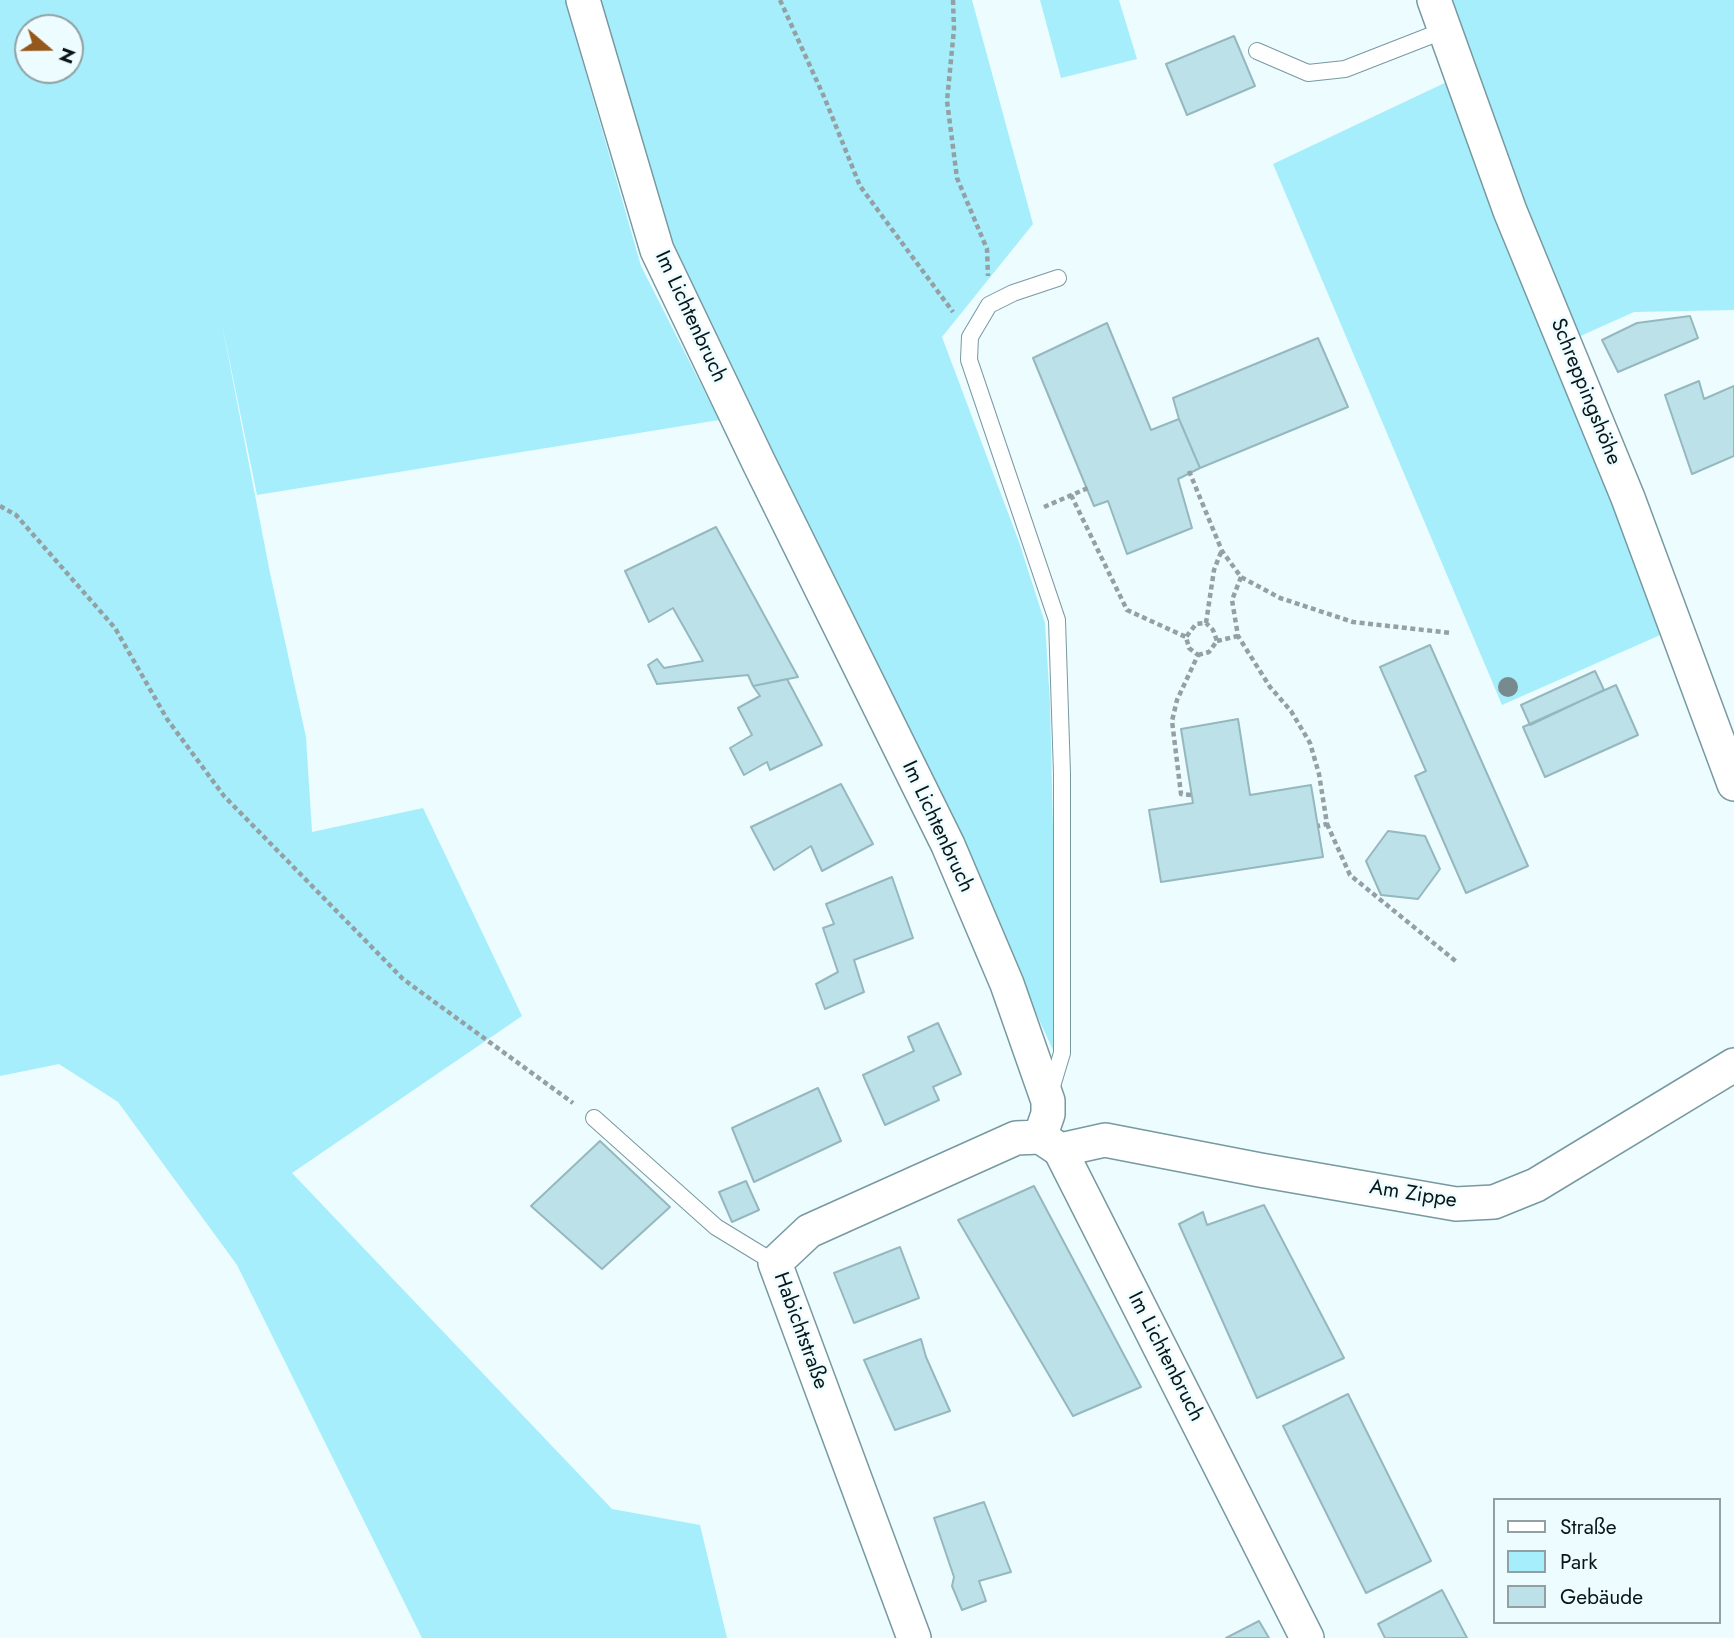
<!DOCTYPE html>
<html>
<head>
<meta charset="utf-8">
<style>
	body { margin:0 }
	#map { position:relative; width:1734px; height:1638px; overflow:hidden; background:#edfcff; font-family:Jost,sans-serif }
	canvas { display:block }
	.legend { position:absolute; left:1493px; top:1498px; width:228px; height:126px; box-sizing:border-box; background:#edfcff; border:2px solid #92a0a3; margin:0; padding:9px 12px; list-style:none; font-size:21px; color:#091619 }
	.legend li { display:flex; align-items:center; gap:14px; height:35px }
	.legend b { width:35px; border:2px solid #92a0a3 }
	.north { position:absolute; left:14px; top:14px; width:70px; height:70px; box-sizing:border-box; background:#edfcff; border:2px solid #92a0a3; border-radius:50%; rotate:110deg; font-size:19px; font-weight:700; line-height:28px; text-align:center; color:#091619 }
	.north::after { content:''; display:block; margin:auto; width:24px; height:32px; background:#95581c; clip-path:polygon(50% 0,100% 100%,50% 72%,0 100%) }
</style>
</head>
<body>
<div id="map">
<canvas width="1734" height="1638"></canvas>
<ul class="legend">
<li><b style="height:9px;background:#fff"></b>Straße</li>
<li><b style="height:19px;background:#a6eefb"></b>Park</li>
<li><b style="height:19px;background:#bce1e8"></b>Gebäude</li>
</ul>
<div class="north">N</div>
</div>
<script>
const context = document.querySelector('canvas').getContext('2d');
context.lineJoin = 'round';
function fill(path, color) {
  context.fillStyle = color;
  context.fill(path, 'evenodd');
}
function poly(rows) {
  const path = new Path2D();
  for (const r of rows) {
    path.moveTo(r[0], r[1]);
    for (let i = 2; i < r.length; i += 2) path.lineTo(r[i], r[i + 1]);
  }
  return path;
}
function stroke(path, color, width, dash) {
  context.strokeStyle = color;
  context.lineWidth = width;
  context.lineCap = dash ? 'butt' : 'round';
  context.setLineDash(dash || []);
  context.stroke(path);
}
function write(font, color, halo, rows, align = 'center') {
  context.font = font + ' Jost,sans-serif';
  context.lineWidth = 5;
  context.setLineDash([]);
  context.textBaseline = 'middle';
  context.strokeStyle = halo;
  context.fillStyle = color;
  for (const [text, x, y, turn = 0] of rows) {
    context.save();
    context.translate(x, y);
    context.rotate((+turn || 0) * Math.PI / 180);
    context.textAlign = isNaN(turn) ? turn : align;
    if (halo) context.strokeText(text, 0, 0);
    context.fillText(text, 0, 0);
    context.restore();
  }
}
fill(poly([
	[0,0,565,0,641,266,719,420,257,495,221,319,270,573,306,737,312,832,423,808,522,1016,292,1173,612,1509,700,1525,727,1638,422,1638,237,1265,118,1102,59,1064,0,1076],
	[28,28,70,28,70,70,28,70],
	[597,0,972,0,1033,224,942,337,1019,542,1045,623,1050,703,1053,829,1053,1050,876,666,670,247],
	[1040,0,1119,0,1137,59,1061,78],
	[1449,0,1734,0,1734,310,1634,312,1576,338],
	[1451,80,1667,632,1502,705,1273,164]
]), '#a6eefb');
const building = poly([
	[1234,36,1255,86,1187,115,1166,64,1234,36],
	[1690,316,1698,338,1618,372,1602,340,1637,323,1690,316],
	[1107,323,1151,430,1179,419,1200,468,1178,479,1192,528,1127,554,1108,501,1094,506,1033,358,1107,323],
	[1318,338,1348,407,1200,468,1179,419,1173,398,1318,338],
	[1699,381,1704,399,1734,386,1734,456,1692,474,1665,395,1699,381],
	[716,527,798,677,753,686,748,675,657,684,648,665,657,659,664,668,703,661,673,608,649,622,625,571,716,527],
	[1430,645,1528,866,1466,893,1415,776,1426,771,1380,667,1430,645],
	[1595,671,1604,690,1530,725,1521,705,1595,671],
	[787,679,822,745,770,770,767,762,744,775,730,748,752,735,738,708,760,696,753,686,787,679],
	[1616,685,1638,735,1545,777,1523,727,1616,685],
	[1238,719,1250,795,1311,785,1323,857,1161,882,1149,810,1193,803,1181,729,1238,719],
	[841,784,873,844,822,871,811,846,774,870,751,827,841,784],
	[1388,831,1425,836,1440,869,1418,899,1381,895,1366,861,1388,831],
	[892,877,913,938,854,960,864,992,825,1009,816,984,838,972,823,928,834,924,826,904,892,877],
	[938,1023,961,1074,933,1087,939,1100,885,1125,863,1075,914,1051,908,1037,938,1023],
	[818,1088,841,1141,754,1182,732,1128,818,1088],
	[600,1141,670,1207,602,1269,531,1206,600,1141],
	[746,1181,759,1210,732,1222,719,1192,746,1181],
	[1034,1186,1141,1387,1073,1416,958,1220,1034,1186],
	[1264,1205,1344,1358,1257,1398,1179,1224,1203,1212,1207,1225,1264,1205],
	[900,1247,919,1298,854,1323,834,1273,900,1247],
	[921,1339,926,1357,950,1411,895,1430,864,1360,921,1339],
	[1348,1394,1431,1561,1366,1593,1283,1426,1348,1394],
	[984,1502,1011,1572,979,1581,986,1601,962,1610,952,1586,954,1577,934,1518,984,1502],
	[1442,1590,1467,1638,1385,1638,1378,1624,1442,1590],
	[1259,1621,1269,1638,1226,1638,1259,1621]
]);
fill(building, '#bce1e8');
stroke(building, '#95b8bf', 2);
const service = poly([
	[1257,51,1308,73,1345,69,1445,30],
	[1050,1093,1062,1053,1062,774,1057,620,969,360,970,337,989,305,1013,293,1058,278],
	[594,1118,716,1227,775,1263]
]);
const minor = poly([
	[583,0,657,250,759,463,948,845,1007,984,1048,1101,1048,1114,1040,1137],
	[1434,0,1510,211,1628,498,1734,784],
	[1042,1138,1060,1150,1307,1638],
	[1060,1150,1105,1140,1260,1170,1456,1204,1494,1202,1536,1185,1734,1065],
	[914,1638,775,1263,809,1231,1016,1138,1040,1137]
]);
stroke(service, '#7799a0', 18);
stroke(minor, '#7799a0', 36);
stroke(poly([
	[780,0,825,99,860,186,953,312],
	[953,0,954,29,947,101,957,178,987,249,988,276],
	[1189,471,1222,551,1241,577,1280,598,1353,622,1451,633],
	[1071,495,1127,610,1186,637],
	[0,506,16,515,115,628,167,719,224,796,403,979,573,1103],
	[1044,507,1088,488],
	[1241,577,1232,600,1238,636,1270,687,1291,711,1310,743,1319,774,1327,824,1318,826],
	[1217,641,1238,636],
	[1198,655,1209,652,1217,641,1213,630,1206,623],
	[1191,795,1181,794,1172,721,1177,700,1198,655,1189,648,1186,637,1196,624,1206,623,1214,570,1221,552],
	[1327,824,1350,875,1458,963]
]), '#93a1a4', 4.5, [5, 3.5]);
stroke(service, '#fff', 16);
stroke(minor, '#fff', 33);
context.fillStyle = '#778a8e';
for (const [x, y] of [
	[1508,687]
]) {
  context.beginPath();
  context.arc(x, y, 10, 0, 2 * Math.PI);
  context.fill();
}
write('21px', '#091619', '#edfcff', [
	["Im Lichtenbruch",690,317,65],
	["Schreppingshöhe",1585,392,68],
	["Im Lichtenbruch",937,827,65],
	["Am Zippe",1413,1195,9],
	["Habichtstraße",800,1331,70],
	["Im Lichtenbruch",1165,1357,63]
]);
</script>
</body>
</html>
